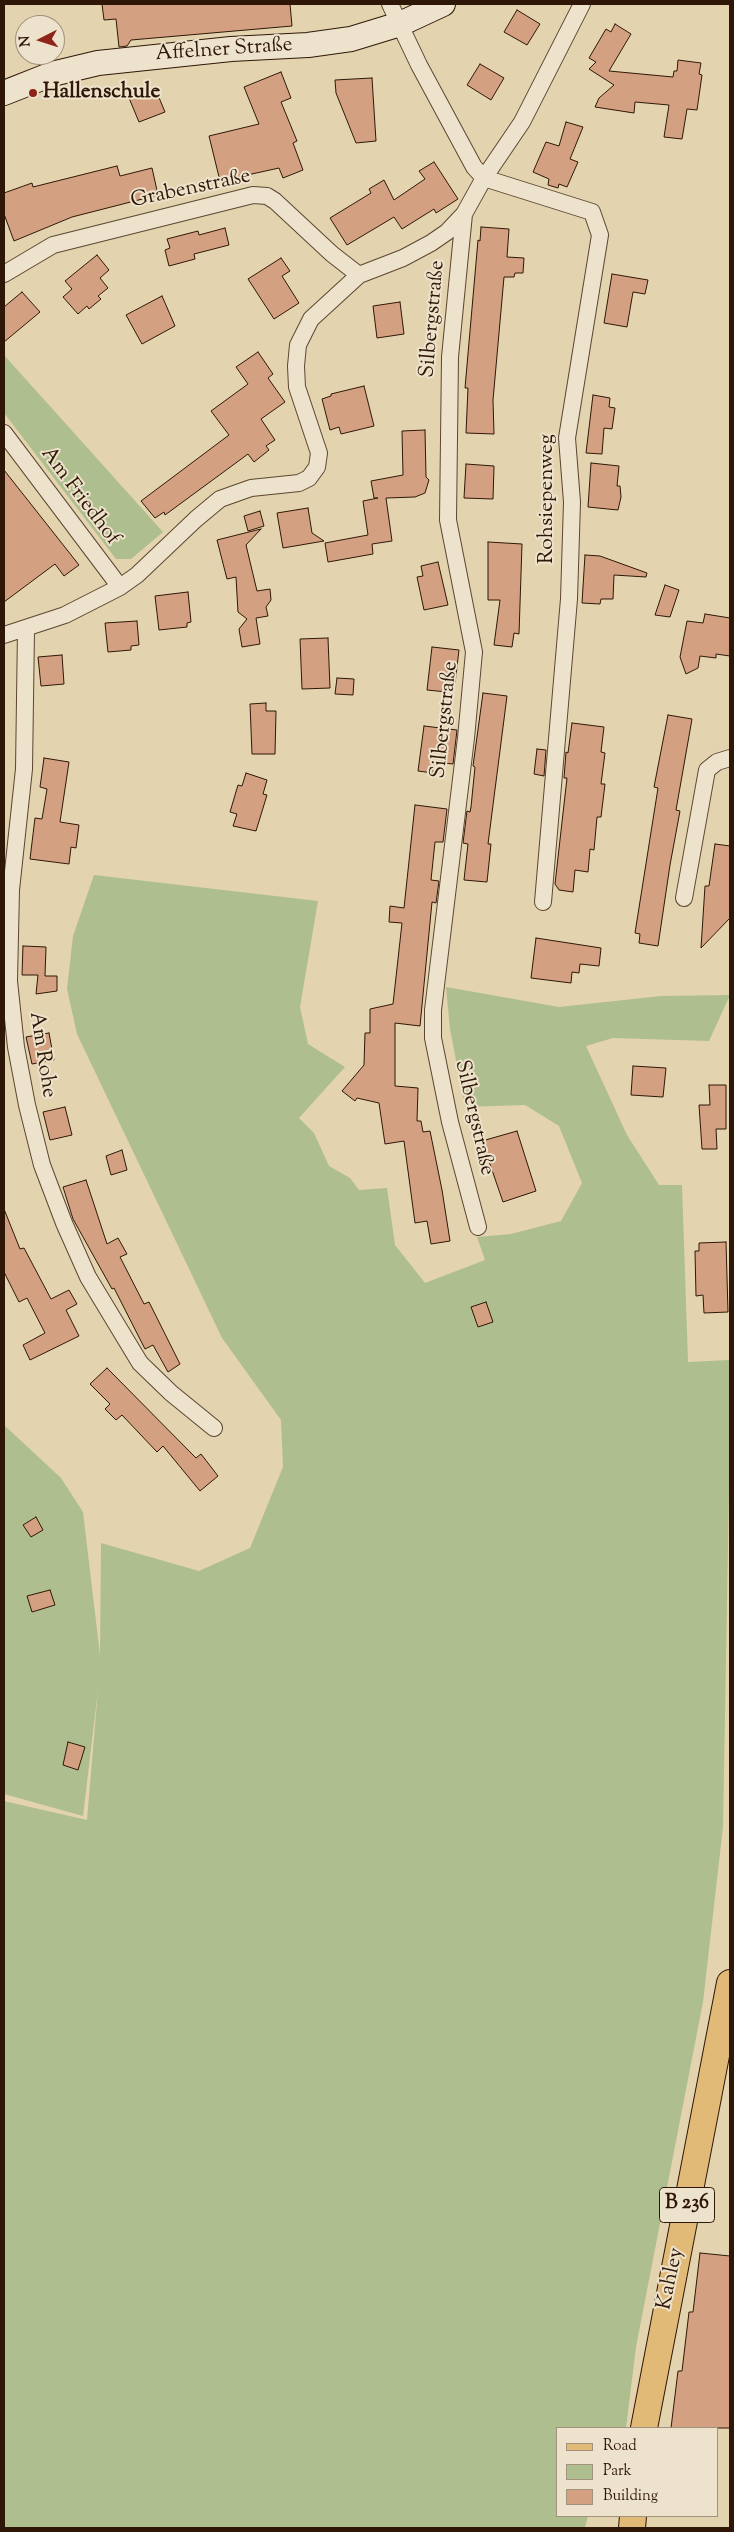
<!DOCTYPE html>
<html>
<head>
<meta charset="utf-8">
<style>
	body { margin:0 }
	#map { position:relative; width:734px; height:2532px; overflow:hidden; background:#e3d3af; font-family:"Sorts Mill Goudy",serif }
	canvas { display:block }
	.frame { position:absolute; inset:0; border:5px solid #2f1707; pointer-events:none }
	.legend { position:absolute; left:556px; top:2427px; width:162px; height:90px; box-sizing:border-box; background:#ede2cb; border:1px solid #a1917d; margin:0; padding:6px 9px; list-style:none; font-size:15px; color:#2f1707 }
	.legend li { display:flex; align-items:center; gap:10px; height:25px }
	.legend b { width:25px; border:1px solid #a1917d }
	.north { position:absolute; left:15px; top:15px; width:50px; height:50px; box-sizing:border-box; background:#ede2cb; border:1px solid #a1917d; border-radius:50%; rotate:265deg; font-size:14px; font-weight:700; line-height:20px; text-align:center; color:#2f1707 }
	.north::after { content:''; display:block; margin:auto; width:18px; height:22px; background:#8f2418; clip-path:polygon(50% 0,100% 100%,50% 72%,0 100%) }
</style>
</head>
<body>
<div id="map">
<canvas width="734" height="2532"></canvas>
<div class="frame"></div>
<ul class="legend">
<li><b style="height:6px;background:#e2ba78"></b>Road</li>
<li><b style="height:14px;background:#afbe8e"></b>Park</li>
<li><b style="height:14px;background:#d3a182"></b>Building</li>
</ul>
<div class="north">N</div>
</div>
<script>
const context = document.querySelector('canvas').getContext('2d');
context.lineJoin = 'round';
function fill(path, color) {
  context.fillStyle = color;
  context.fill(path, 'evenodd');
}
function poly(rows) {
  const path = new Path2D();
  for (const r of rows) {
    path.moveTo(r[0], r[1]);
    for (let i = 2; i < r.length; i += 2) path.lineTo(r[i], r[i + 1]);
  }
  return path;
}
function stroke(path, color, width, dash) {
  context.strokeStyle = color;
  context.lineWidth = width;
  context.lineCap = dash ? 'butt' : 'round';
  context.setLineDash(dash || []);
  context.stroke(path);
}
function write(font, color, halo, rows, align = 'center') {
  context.font = font + ' "Sorts Mill Goudy",serif';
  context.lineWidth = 4;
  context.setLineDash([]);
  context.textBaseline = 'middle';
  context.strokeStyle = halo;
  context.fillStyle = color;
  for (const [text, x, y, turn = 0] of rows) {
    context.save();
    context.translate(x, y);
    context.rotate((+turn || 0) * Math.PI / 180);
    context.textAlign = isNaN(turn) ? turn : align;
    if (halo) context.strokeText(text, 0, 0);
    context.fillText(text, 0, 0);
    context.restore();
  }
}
fill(poly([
	[4,355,163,532,131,559,116,559,4,413],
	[94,875,318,901,300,1007,308,1044,345,1067,299,1118,314,1133,329,1166,350,1178,359,1190,387,1188,395,1245,425,1283,485,1260,477,1237,511,1234,561,1221,582,1183,559,1126,525,1105,465,1107,450,1029,446,987,559,1007,661,996,730,995,709,1041,613,1038,586,1046,627,1135,659,1185,682,1185,688,1362,730,1360,730,1433,723,1827,703,2002,636,2347,626,2428,558,2428,558,2516,588,2516,585,2528,4,2528,4,1801,87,1820,98,1690,83,1816,4,1794,4,1425,61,1478,83,1512,100,1655,101,1543,199,1571,250,1548,283,1467,281,1420,222,1338,77,1034,67,989,73,936]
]), '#afbe8e');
const building = poly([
	[102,4,290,4,292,26,131,40,127,46,119,47,116,19,104,20,102,4],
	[517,10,540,24,527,45,504,32,517,10],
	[615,24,631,34,609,71,673,77,674,71,677,71,678,60,701,63,699,74,702,75,697,110,687,109,682,139,664,137,669,105,635,102,634,113,595,107,599,98,614,85,589,69,596,62,589,58,606,29,611,32,615,24],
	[480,64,504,78,491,100,467,85,480,64],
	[281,72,291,98,281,102,297,141,293,143,303,170,283,178,279,168,220,181,209,136,259,124,244,87,281,72],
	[372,78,376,141,356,143,336,93,335,80,372,78],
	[155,88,165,112,139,122,129,98,155,88],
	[566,122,583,127,570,159,578,162,567,187,559,184,558,188,548,185,549,179,533,172,546,142,559,146,566,122],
	[434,162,458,199,436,213,434,209,402,229,394,217,347,245,330,218,371,193,369,189,384,180,394,200,425,179,419,171,434,162],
	[117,166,120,176,152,168,158,195,72,217,14,241,4,214,4,193,32,183,33,187,117,166],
	[481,227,509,229,507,257,524,258,523,273,515,273,514,277,504,277,493,400,494,434,466,433,468,388,465,388,478,240,480,241,481,227],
	[225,228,229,245,194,254,195,259,169,266,165,250,170,248,167,239,198,231,199,235,225,228],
	[97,255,109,270,100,278,108,288,98,296,101,299,89,309,87,306,78,314,63,297,72,289,65,281,97,255],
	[281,258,290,271,282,276,299,303,274,319,248,279,281,258],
	[612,274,648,280,645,294,633,292,627,327,604,323,612,274],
	[22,292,40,312,4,342,4,307,22,292],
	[162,296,175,326,142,344,126,315,162,296],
	[400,302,404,334,377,338,373,306,400,302],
	[258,352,273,374,268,378,285,402,261,419,275,440,266,446,269,450,254,462,248,454,165,515,164,512,155,518,141,501,229,435,211,411,248,384,236,367,258,352],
	[364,386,374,426,341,434,339,427,330,430,322,399,331,396,331,394,364,386],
	[593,395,610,398,609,407,615,408,612,429,604,428,602,454,586,453,593,395],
	[425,430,426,477,429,480,425,493,415,497,386,498,392,541,372,544,373,554,328,562,325,543,368,535,363,501,378,498,374,498,371,481,403,475,402,431,425,430],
	[591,463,619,466,617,486,620,486,621,497,618,510,588,507,591,463],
	[466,464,494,466,493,499,464,498,466,464],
	[4,470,79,565,64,576,55,564,4,602,4,470],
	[308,508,312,533,324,541,283,548,277,513,308,508],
	[260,511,264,526,248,531,244,516,260,511],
	[261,529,246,545,257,591,270,589,271,600,266,607,268,616,256,618,260,644,242,647,239,629,247,619,238,612,236,577,227,579,217,540,261,529],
	[488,542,522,544,519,634,514,633,512,647,494,645,500,600,488,600,488,542],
	[585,555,600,556,647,573,646,577,614,575,613,599,601,599,600,604,582,603,585,555],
	[438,562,448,605,424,610,417,577,423,576,421,566,438,562],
	[665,585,679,590,670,617,655,615,665,585],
	[188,592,191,622,187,623,187,627,159,630,155,596,188,592],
	[705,614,730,618,730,656,716,654,716,658,700,656,698,668,686,674,680,657,687,621,703,623,705,614],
	[137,621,139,645,131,646,131,650,108,652,105,623,137,621],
	[328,638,330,688,302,689,300,639,328,638],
	[432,647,459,650,455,683,448,683,447,692,427,690,432,647],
	[62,655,64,684,41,686,38,657,62,655],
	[337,678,354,679,353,695,335,694,337,678],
	[483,693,507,696,488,844,491,844,487,882,464,880,468,844,463,843,467,811,470,812,471,807,475,767,473,766,483,693],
	[266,703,266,711,276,711,275,754,252,754,250,704,266,703],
	[668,715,692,719,676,810,680,811,670,865,658,946,639,943,640,934,635,933,658,788,654,787,668,715],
	[572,723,604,727,601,752,605,753,601,784,605,784,601,817,597,817,594,850,590,849,588,872,575,870,573,892,559,890,555,884,567,778,564,778,566,752,568,753,572,723],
	[424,726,457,730,453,764,434,762,433,773,418,771,424,726],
	[537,749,546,750,544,776,534,774,537,749],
	[44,758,69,762,60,822,79,825,76,848,71,847,69,864,30,859,35,818,42,819,47,789,40,787,44,758],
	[246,773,267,780,263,794,267,795,256,831,233,826,237,814,230,812,238,785,242,786,246,773],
	[415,805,447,809,443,842,435,842,431,880,439,881,436,903,432,902,420,1026,395,1023,395,1086,418,1088,417,1121,421,1121,423,1132,430,1131,442,1190,450,1241,431,1244,427,1221,415,1223,404,1141,385,1144,379,1103,357,1098,355,1101,342,1091,364,1065,365,1033,370,1033,370,1009,393,1004,402,923,389,922,390,906,404,908,415,805],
	[715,844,730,846,730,918,701,948,705,886,709,886,715,844],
	[536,938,601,948,599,966,580,964,579,973,572,972,571,983,531,978,536,938],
	[23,946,46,947,45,976,57,976,57,991,36,994,38,975,22,975,23,946],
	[49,1033,54,1060,32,1064,26,1037,49,1033],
	[633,1066,666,1068,663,1097,631,1095,633,1066],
	[709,1085,726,1085,726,1129,716,1129,717,1149,702,1149,699,1105,710,1105,709,1085],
	[65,1107,72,1135,50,1140,43,1112,65,1107],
	[517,1131,536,1191,503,1202,482,1141,517,1131],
	[122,1150,127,1170,111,1175,106,1156,122,1150],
	[86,1180,107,1244,118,1238,127,1254,120,1257,144,1304,149,1302,180,1364,168,1372,153,1345,145,1349,114,1288,112,1289,73,1219,63,1187,86,1180],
	[4,1209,20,1249,24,1248,51,1299,69,1290,77,1304,66,1310,79,1336,30,1360,23,1345,45,1333,27,1298,19,1302,4,1272,4,1209],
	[726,1242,728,1312,704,1313,703,1295,696,1296,695,1251,699,1251,699,1243,726,1242],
	[486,1302,493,1322,478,1327,471,1307,486,1302],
	[107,1368,196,1458,201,1454,218,1476,200,1491,163,1446,157,1452,122,1415,116,1420,105,1409,110,1404,90,1384,107,1368],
	[36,1517,43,1530,31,1537,23,1525,36,1517],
	[50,1590,55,1605,32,1612,27,1596,50,1590],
	[68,1742,85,1747,78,1770,63,1765,68,1742],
	[700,2253,730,2256,730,2428,671,2428,678,2371,682,2371,689,2312,693,2312,700,2253]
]);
fill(building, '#d3a182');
stroke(building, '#2f1707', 1);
const minor = poly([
	[390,4,419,65,474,167,484,178,592,212,600,235,567,438,572,502,569,599,543,902],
	[464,214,450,357,448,520,474,652,466,738,433,1010,433,1038,450,1122,478,1227],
	[4,274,53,245,253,195,267,196,275,201,332,254,359,275],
	[4,433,120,587],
	[26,630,24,769,11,890,9,981,16,1047,27,1105,42,1165,64,1223,88,1277,140,1363,171,1393,214,1428],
	[4,635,65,615,120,587,137,575,196,519,220,499,251,488,299,483,309,478,317,467,319,453,297,387,296,366,298,345,311,319,359,275,403,258,431,243,447,232,464,214,484,178,522,122,582,4],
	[684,898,707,770,717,762,730,758]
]);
const secondary = poly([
	[4,93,52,74,98,63,231,49,308,45,351,39,400,24,443,4]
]);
const primary = poly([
	[644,2428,730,1983],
	[632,2528,633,2516]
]);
stroke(minor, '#5c4631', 18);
stroke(secondary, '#2f1707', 26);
stroke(primary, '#2f1707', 28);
stroke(minor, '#ede2cb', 16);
stroke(secondary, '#ede2cb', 24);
stroke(primary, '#e2ba78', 26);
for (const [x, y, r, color] of [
	[33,93,5,"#8f2418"]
]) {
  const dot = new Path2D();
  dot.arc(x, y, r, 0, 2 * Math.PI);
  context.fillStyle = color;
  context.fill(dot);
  stroke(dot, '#ede2cb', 2);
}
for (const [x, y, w] of [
	[687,2205,55]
]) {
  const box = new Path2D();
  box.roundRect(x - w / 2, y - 17.5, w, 35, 4);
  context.fillStyle = '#ede2cb';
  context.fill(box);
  stroke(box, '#2f1707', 1);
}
write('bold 20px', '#2f1707', null, [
	["B 236",687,2205]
]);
write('21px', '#2f1707', '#ede2cb', [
	["Affelner Straße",224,51,-4],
	["Grabenstraße",191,190,-12],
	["Silbergstraße",434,319,-85],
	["Am Friedhof",79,497,53],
	["Rohsiepenweg",548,499,-90],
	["Silbergstraße",446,720,-84],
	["Am Rohe",41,1055,81],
	["Silbergstraße",473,1118,77],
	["Kahley",672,2279,-78]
]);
write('bold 21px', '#2f1707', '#ede2cb', [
	["Hallenschule",43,93]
], 'left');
</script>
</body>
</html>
